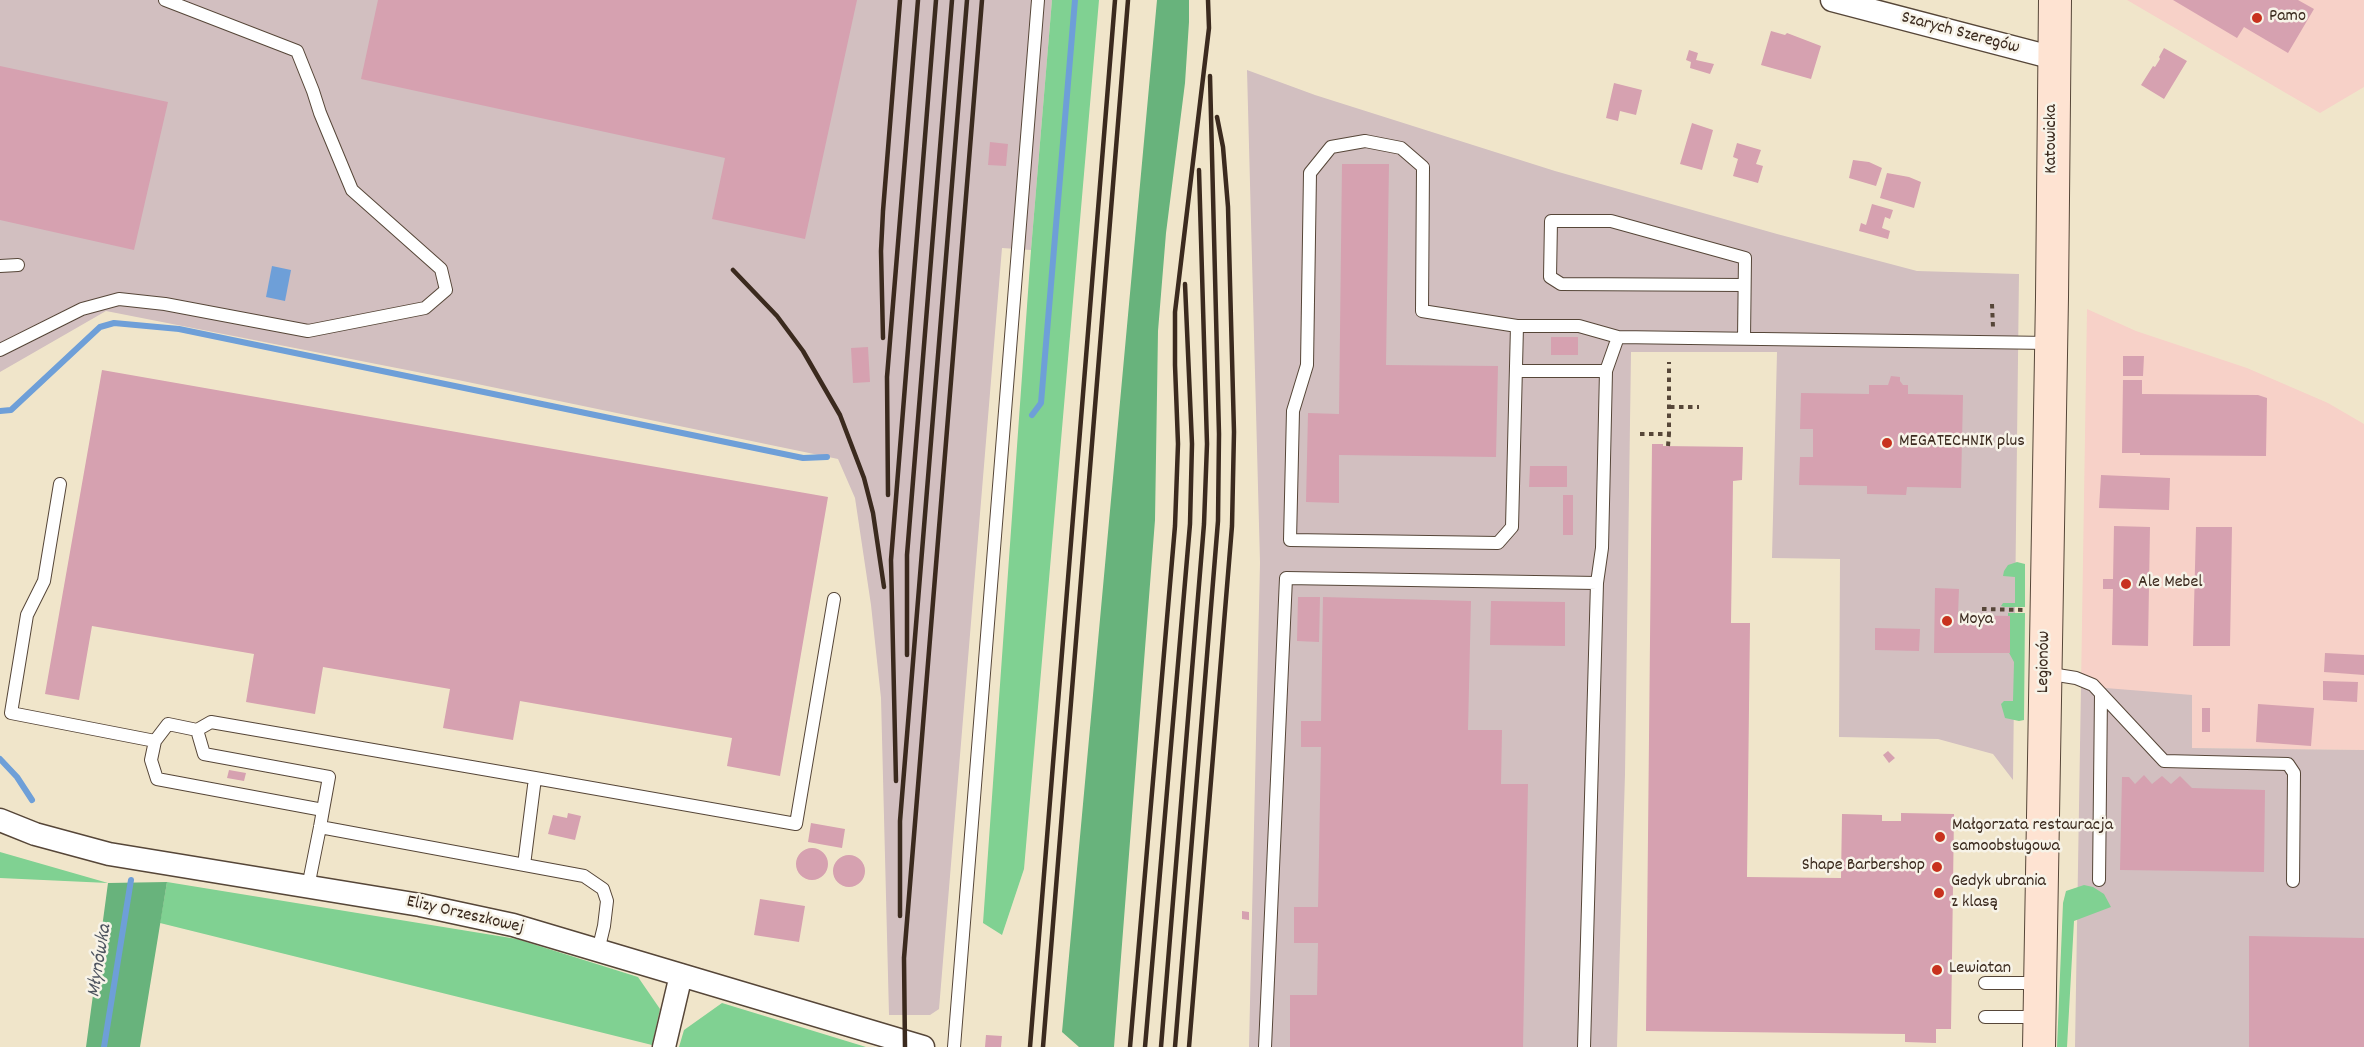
<!DOCTYPE html>
<html>
<head>
<meta charset="utf-8">
<style>
	body { margin:0 }
	canvas { display:block; background:#f0e5ca }
</style>
</head>
<body>
<canvas width="2364" height="1047"></canvas>
<script>
const context = document.querySelector('canvas').getContext('2d');
context.lineJoin = 'round';
function fill(path, color) {
  context.fillStyle = color;
  context.fill(path, 'evenodd');
}
function poly(rows) {
  const path = new Path2D();
  for (const r of rows) {
    if (r.length === 3) {
      path.moveTo(r[0] + r[2], r[1]);
      path.arc(r[0], r[1], r[2], 0, 2 * Math.PI);
      continue;
    }
    path.moveTo(r[0], r[1]);
    for (let i = 2; i < r.length; i += 2) path.lineTo(r[i], r[i + 1]);
  }
  return path;
}
function stroke(path, color, width, dash) {
  context.strokeStyle = color;
  context.lineWidth = width;
  context.lineCap = dash ? 'butt' : 'round';
  context.setLineDash(dash || []);
  context.stroke(path);
}
function write(font, color, halo, rows, align = 'center') {
  context.font = font + ' Dekko,sans-serif';
  context.lineWidth = 5;
  context.setLineDash([]);
  context.textBaseline = 'middle';
  context.strokeStyle = halo;
  context.fillStyle = color;
  for (const [text, x, y, turn = 0] of rows) {
    context.save();
    context.translate(x, y);
    context.rotate((+turn || 0) * Math.PI / 180);
    context.textAlign = isNaN(turn) ? turn : align;
    if (halo) context.strokeText(text, 0, 0);
    context.fillText(text, 0, 0);
    context.restore();
  }
}
fill(poly([
	[2127,0,2364,0,2364,87,2320,113],
	[2087,309,2136,331,2247,368,2328,403,2364,424,2364,750,2192,748,2081,686]
]), '#f7d1c8');
fill(poly([
	[0,0,1052,0,1031,250,1002,248,939,1009,930,1015,889,1015,881,698,871,605,855,498,838,459,458,380,106,311,0,372],
	[1247,70,1315,95,1555,171,1777,234,1917,271,2019,274,2013,780,1993,754,1938,739,1839,737,1840,559,1772,558,1777,352,1631,352,1625,774,1617,1047,1249,1047,1260,563],
	[2081,686,2192,695,2192,748,2364,750,2364,1047,2075,1047]
]), '#d2bfc0');
fill(poly([
	[1052,0,1099,0,1024,869,1002,935,983,923,1031,250],
	[2017,562,2025,564,2025,607,2005,607,2001,606,2003,603,2015,603,2015,577,2003,576,2004,571,2008,565],
	[2008,613,2025,613,2024,720,2019,721,2005,718,2001,704,2004,701,2013,701,2014,662,2008,651],
	[0,852,108,883,0,878],
	[167,882,517,939,638,977,660,1009,652,1045,160,923],
	[2084,885,2093,887,2104,894,2111,907,2074,921,2067,1047,2057,1047,2063,903,2066,891],
	[722,1003,866,1047,679,1047,684,1030]
]), '#80d192');
fill(poly([
	[1157,0,1189,0,1189,22,1185,83,1166,233,1158,331,1155,520,1114,1047,1079,1047,1062,1032],
	[167,882,140,1047,86,1047,108,883]
]), '#68b37c');
fill(poly([
	[272,266,291,270,285,301,266,297]
]), '#6e9fd8');
stroke(poly([
	[0,411,11,410,100,327,114,323,179,329,803,458,827,457],
	[1032,415,1041,403,1075,0],
	[0,759,17,777,32,800],
	[104,1047,131,880]
]), '#6e9fd8', 6);
fill(poly([
	[378,0,857,0,805,239,712,219,725,158,361,79],
	[2173,0,2298,0,2314,9,2288,53,2244,27,2237,38],
	[1771,31,1785,35,1787,33,1821,46,1811,79,1761,65],
	[2164,48,2187,61,2164,99,2141,85,2153,66,2155,67,2160,59,2159,57],
	[1689,50,1698,53,1696,60,1714,64,1710,74,1690,68,1691,62,1686,60],
	[0,66,168,102,134,250,0,220],
	[1614,83,1642,90,1636,115,1620,111,1618,121,1606,118],
	[1692,123,1713,130,1702,170,1680,164],
	[990,142,1008,144,1006,166,988,165],
	[1737,143,1761,150,1756,164,1763,166,1758,183,1733,176,1738,159,1733,157],
	[1853,160,1869,162,1882,168,1876,186,1849,178],
	[1342,164,1389,164,1386,365,1498,366,1496,457,1339,455,1339,503,1306,502,1308,413,1339,414],
	[1887,173,1909,177,1921,182,1914,208,1880,198],
	[1872,204,1893,210,1890,219,1885,217,1882,228,1890,231,1888,239,1859,231,1861,223,1866,225],
	[1551,337,1578,337,1578,355,1551,355],
	[868,347,870,382,853,383,851,348],
	[2123,356,2144,356,2143,376,2123,376],
	[102,370,828,497,780,776,727,766,732,738,520,701,513,740,443,728,450,689,323,667,315,714,246,702,254,654,92,626,79,700,45,694],
	[1891,376,1900,377,1900,381,1903,385,1908,385,1908,394,1963,395,1961,488,1907,487,1906,495,1867,494,1867,486,1799,485,1800,457,1813,457,1813,429,1800,429,1801,393,1869,394,1869,385,1888,385],
	[2123,380,2142,380,2142,394,2258,395,2267,398,2266,456,2140,455,2140,453,2122,453],
	[1652,444,1663,444,1663,446,1743,447,1742,480,1733,481,1731,623,1750,623,1747,877,1841,878,1842,814,1882,815,1882,821,1901,821,1901,813,1954,814,1951,1029,1936,1029,1936,1043,1905,1042,1905,1034,1646,1031],
	[1530,466,1567,466,1567,487,1529,487],
	[2101,475,2170,478,2169,510,2099,508],
	[1563,495,1573,495,1573,535,1563,535],
	[2114,526,2150,527,2148,646,2112,645,2113,589,2103,589,2103,579,2113,579],
	[2196,527,2232,527,2230,646,2193,646],
	[1935,588,1959,589,1958,615,2010,616,2010,653,1934,653],
	[1298,597,1320,597,1319,642,1297,641],
	[1323,597,1471,601,1468,730,1502,730,1501,784,1528,784,1523,1047,1290,1047,1290,995,1317,995,1318,943,1294,943,1294,907,1318,907,1321,747,1301,747,1301,721,1321,721],
	[1491,601,1565,602,1565,646,1490,645],
	[1875,628,1920,629,1919,651,1875,650],
	[2325,653,2364,655,2364,675,2324,672],
	[2323,681,2358,682,2357,702,2323,700],
	[2258,704,2314,708,2311,746,2256,742],
	[2202,708,2210,708,2210,732,2202,732],
	[1888,751,1895,758,1889,763,1883,755],
	[229,770,246,773,244,781,227,778],
	[2144,775,2152,784,2162,776,2171,784,2180,776,2192,788,2265,790,2264,872,2120,870,2122,777,2129,777,2135,784],
	[568,813,581,816,575,840,548,834,553,815,567,818],
	[811,823,845,829,842,848,808,842],
	[812,864,16],
	[849,871,16],
	[760,899,805,906,799,942,754,935],
	[1242,911,1249,912,1249,920,1242,919],
	[2249,936,2364,938,2364,1047,2249,1047],
	[986,1035,1002,1036,1001,1047,985,1047]
]), '#d6a1b0');
const lane = poly([
	[1365,141,1401,148,1423,167,1422,311,1517,326,1512,527,1498,543,1290,540,1293,411,1307,365,1310,173,1331,147,1365,141],
	[0,266,18,265],
	[1517,326,1579,326,1618,337],
	[1744,338,1745,258,1611,221,1551,221,1550,277,1561,284,1744,285],
	[0,350,82,309,119,299,165,304,308,331,425,308,446,290,441,269,352,190,320,113,313,91,297,51,165,0],
	[1516,371,1606,371],
	[60,484,44,581,27,615,11,713,155,741],
	[2045,673,2076,678,2093,685,2164,761,2288,764,2294,773,2293,881],
	[197,730,211,722,535,778,524,865],
	[535,778,796,824,834,599],
	[320,827,584,876,603,889,607,901,604,926,598,951],
	[2099,880,2101,694],
	[308,887,320,827,323,810,329,777,204,754,197,730,168,724,155,741,151,760,157,779,323,810],
	[1985,983,2039,983],
	[1985,1017,2038,1017],
	[954,1047,1038,0],
	[1265,1047,1286,578,1597,583],
	[1584,1047,1597,583,1602,548,1606,371,1618,337,2050,343]
]);
const street = poly([
	[1832,0,2054,58],
	[0,820,35,834,109,854,420,905,513,925,923,1047],
	[664,1047,681,975]
]);
const secondary = poly([
	[2039,1047,2052,297,2055,0]
]);
stroke(lane, '#564638', 14);
stroke(street, '#564638', 25);
stroke(secondary, '#564638', 34);
stroke(poly([
	[1992,304,1993,327],
	[1670,407,1699,407],
	[1640,434,1669,434,1669,362],
	[1668,446,1669,434],
	[1982,609,2024,610]
]), '#564638', 4, [4.5, 4.5]);
stroke(lane, '#fff', 12);
stroke(street, '#fff', 22);
stroke(secondary, '#fee3d2', 32);
stroke(poly([
	[733,270,777,316,803,351,840,415,864,478,873,513,884,587],
	[883,338,881,251,883,211,900,0],
	[888,495,887,377,918,0],
	[907,655,907,555,952,0],
	[896,781,891,560,936,0],
	[900,916,900,821,967,0],
	[905,1047,904,958,982,0],
	[1030,1047,1115,0],
	[1043,1047,1128,0],
	[1130,1047,1175,526,1178,444,1175,365,1175,312,1209,28,1208,0],
	[1145,1047,1190,524,1192,444,1185,284],
	[1161,1047,1204,524,1207,444,1199,170],
	[1175,1047,1218,521,1219,434,1210,76],
	[1189,1047,1232,526,1234,432,1228,207,1223,147,1217,117]
]), '#3b2a1e', 4.5);
for (const [x, y, r, color] of [
	[2257,18,6,"#c8321e"],
	[1887,443,6,"#c8321e"],
	[2126,584,6,"#c8321e"],
	[1947,621,6,"#c8321e"],
	[1940,837,6,"#c8321e"],
	[1937,867,6,"#c8321e"],
	[1939,893,6,"#c8321e"],
	[1937,970,6,"#c8321e"]
]) {
  const dot = new Path2D();
  dot.arc(x, y, r, 0, 2 * Math.PI);
  context.fillStyle = color;
  context.fill(dot);
  stroke(dot, '#f7f3e8', 2);
}
write('18px', '#3b2a1e', '#f7f3e8', [
	["Pamo",2269,18],
	["MEGATECHNIK plus",1899,443],
	["Ale Mebel",2138,584],
	["Moya",1959,621],
	["Małgorzata restauracja",1952,827],
	["samoobsługowa",1952,848],
	["Shape Barbershop",1925,867,"right"],
	["Gedyk ubrania",1951,883],
	["z klasą",1951,904],
	["Lewiatan",1949,970]
], 'left');
write('18px', '#3b2a1e', '#f7f3e8', [
	["Szarych Szeregów",1960,34,15],
	["Katowicka",2053,139,-90],
	["Legionów",2045,662,-89],
	["Elizy Orzeszkowej",465,916,13]
]);
write('italic 20px', '#4d535f', '#f7f3e8', [
	["Młynówka",101,961,-81]
]);
</script>
</body>
</html>
